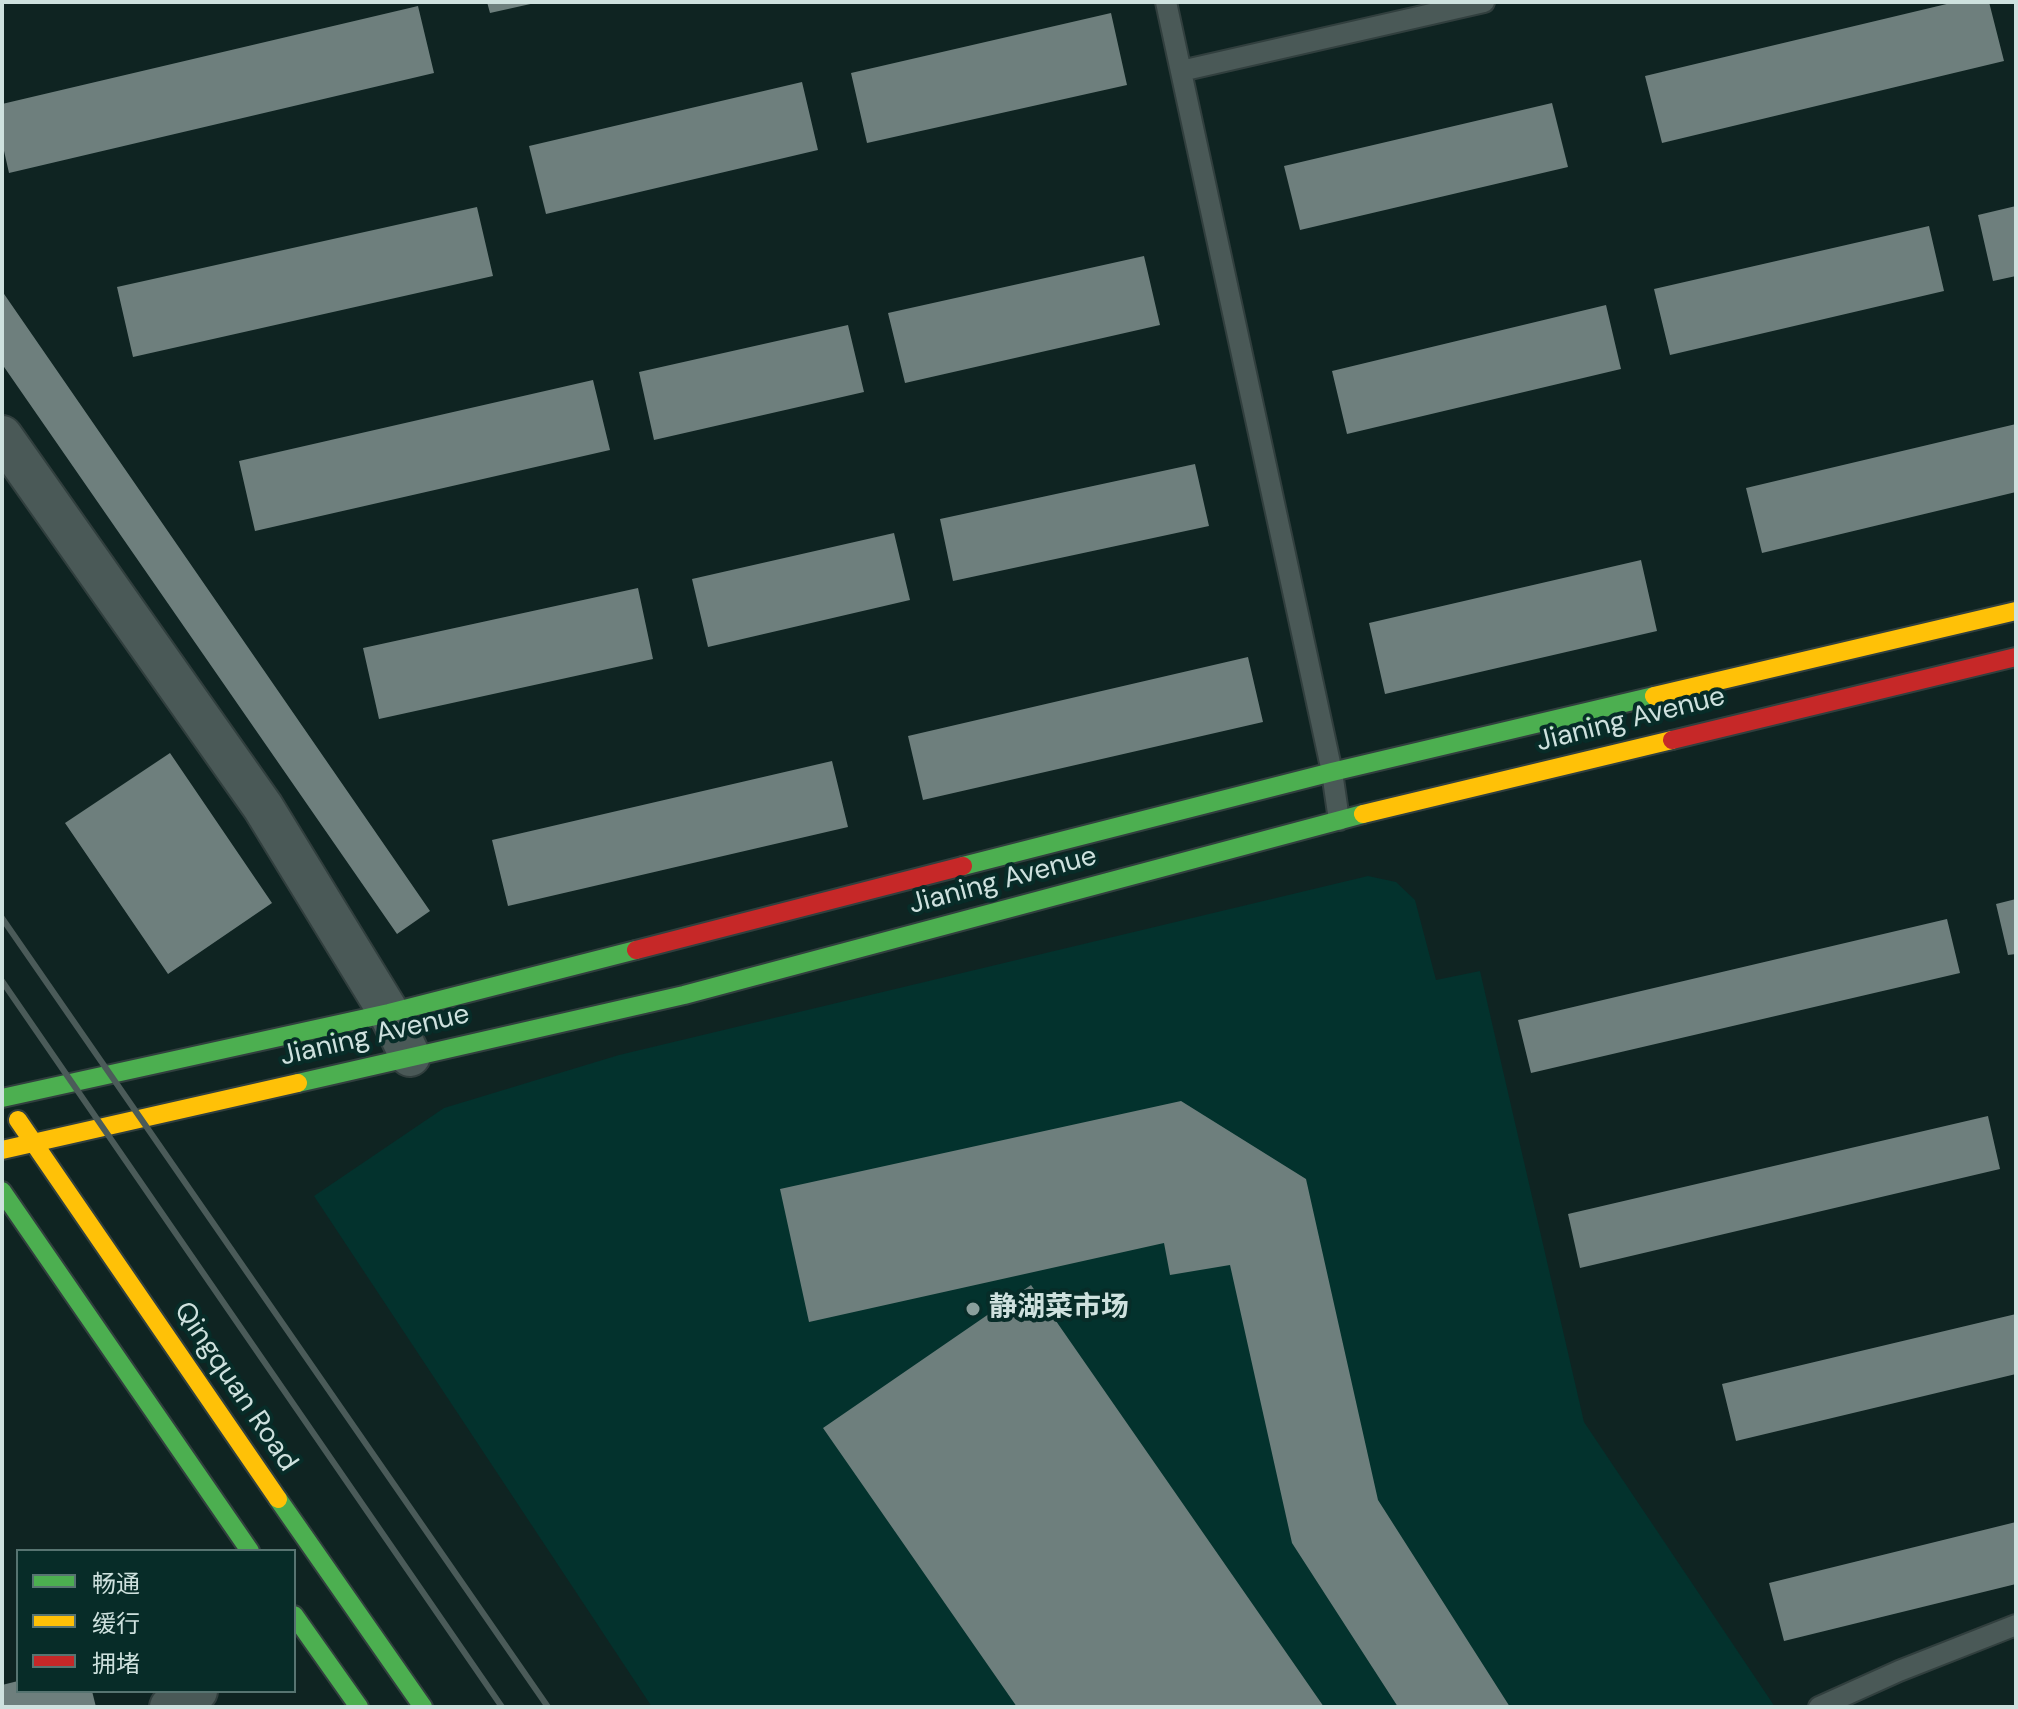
<!DOCTYPE html>
<html>
<head>
<meta charset="utf-8">
<style>
	body { margin:0 }
	#map { position:relative; width:2018px; height:1709px; overflow:hidden; background:#0f2422; font-family:"DM Sans","Noto Sans SC",sans-serif }
	canvas { display:block }
	.frame { position:absolute; inset:0; border:4px solid #cee1de; pointer-events:none }
	.legend { position:absolute; left:16px; top:1549px; width:280px; height:144px; box-sizing:border-box; background:#072c28; border:2px solid #577471; margin:0; padding:10px 14px; list-style:none; font-size:24px; color:#cee1de }
	.legend li { display:flex; align-items:center; gap:16px; height:40px }
	.legend b { width:40px; border:2px solid #577471 }
</style>
</head>
<body>
<div id="map">
<canvas width="2018" height="1709"></canvas>
<div class="frame"></div>
<ul class="legend">
<li><b style="height:10px;background:#4caf50"></b>畅通</li>
<li><b style="height:10px;background:#ffc107"></b>缓行</li>
<li><b style="height:10px;background:#c62828"></b>拥堵</li>
</ul>
</div>
<script>
const context = document.querySelector('canvas').getContext('2d');
context.lineJoin = 'round';
function fill(path, color) {
  context.fillStyle = color;
  context.fill(path, 'evenodd');
}
function poly(rows) {
  const path = new Path2D();
  for (const r of rows) {
    path.moveTo(r[0], r[1]);
    for (let i = 2; i < r.length; i += 2) path.lineTo(r[i], r[i + 1]);
  }
  return path;
}
function stroke(path, color, width, dash) {
  context.strokeStyle = color;
  context.lineWidth = width;
  context.lineCap = dash ? 'butt' : 'round';
  context.setLineDash(dash || []);
  context.stroke(path);
}
function write(font, color, halo, rows, align = 'center') {
  context.font = font + ' "DM Sans","Noto Sans SC",sans-serif';
  context.lineWidth = 8;
  context.setLineDash([]);
  context.textBaseline = 'middle';
  context.strokeStyle = halo;
  context.fillStyle = color;
  for (const [text, x, y, turn = 0] of rows) {
    context.save();
    context.translate(x, y);
    context.rotate((+turn || 0) * Math.PI / 180);
    context.textAlign = isNaN(turn) ? turn : align;
    if (halo) context.strokeText(text, 0, 0);
    context.fillText(text, 0, 0);
    context.restore();
  }
}
fill(poly([
	[1368,876,1396,882,1415,900,1436,980,1480,971,1584,1422,1775,1707,652,1707,314,1196,444,1108,619,1055]
]), '#03322d');
fill(poly([
	[487,2,535,2,535,3,490,13],
	[1955,2,1989,2,2004,61,1662,143,1645,76],
	[418,6,434,73,9,173,2,142,2,104],
	[1111,13,1127,85,867,143,851,73],
	[802,82,818,150,546,214,529,146],
	[1552,103,1568,167,1300,230,1284,166],
	[2016,206,2016,276,1993,281,1978,215],
	[477,207,493,276,133,357,117,287],
	[1929,226,1944,291,1670,355,1654,289],
	[1144,256,1160,325,905,383,888,313],
	[2,291,430,911,397,934,2,364],
	[1606,305,1621,369,1347,434,1332,371],
	[848,325,864,392,654,440,639,372],
	[593,380,610,450,255,531,239,461],
	[2016,424,2016,492,1762,553,1746,488],
	[1195,464,1209,526,953,581,940,519],
	[894,533,910,600,708,647,692,579],
	[1641,560,1657,631,1385,694,1369,623],
	[638,588,653,659,379,719,363,648],
	[1248,657,1263,722,923,800,908,736],
	[170,753,272,903,168,974,65,823],
	[832,761,848,827,508,906,492,840],
	[2016,899,2016,954,2008,955,1996,904],
	[1947,919,1960,973,1531,1073,1518,1020],
	[1181,1101,1306,1179,1378,1500,1510,1707,1398,1707,1292,1543,1230,1265,1170,1275,1164,1243,809,1322,780,1189],
	[1988,1116,2000,1169,1580,1268,1568,1214],
	[1031,1285,1324,1707,1017,1707,823,1428],
	[2016,1314,2016,1374,1736,1441,1722,1384],
	[2016,1522,2016,1584,1784,1641,1769,1583],
	[18,1681,18,1691,92,1691,96,1707,2,1707,2,1685]
]), '#6e7f7d');
const lane = poly([
	[1166,2,1332,772,1339,820],
	[1181,71,1484,2],
	[1819,1707,1899,1671,2016,1625]
]);
const street = poly([
	[2,436,263,807,389,1013,410,1056],
	[170,1707,197,1691]
]);
const fast = poly([
	[963,866,1332,772,1654,696],
	[298,1083,684,995,1363,814],
	[2,1098,389,1013,636,950],
	[2,1191,250,1551],
	[278,1499,423,1707],
	[294,1615,359,1707]
]);
const slow = poly([
	[1654,696,2016,611],
	[1363,814,1672,740],
	[18,1120,278,1499],
	[2,1150,298,1083]
]);
const jam = poly([
	[1672,740,2016,657],
	[636,950,963,866]
]);
stroke(lane, '#313f3e', 24);
stroke(street, '#313f3e', 44);
stroke(fast, '#313f3e', 22);
stroke(slow, '#313f3e', 22);
stroke(jam, '#313f3e', 22);
stroke(lane, '#4a5957', 20);
stroke(street, '#4a5957', 40);
stroke(fast, '#4caf50', 18);
stroke(slow, '#ffc107', 18);
stroke(jam, '#c62828', 18);
stroke(poly([
	[2,918,548,1707],
	[2,981,502,1707]
]), '#4b5b59', 6);
for (const [x, y, r, color] of [
	[973,1309,8,"#8b9f9c"]
]) {
  const dot = new Path2D();
  dot.arc(x, y, r, 0, 2 * Math.PI);
  context.fillStyle = color;
  context.fill(dot);
  stroke(dot, '#072c28', 3);
}
write('28px', '#cee1de', '#072c28', [
	["Jianing Avenue",1631,720,-14],
	["Jianing Avenue",1003,881,-15],
	["Jianing Avenue",375,1036,-13],
	["Qingquan Road",235,1387,56]
]);
write('bold 28px', '#cee1de', '#072c28', [
	["静湖菜市场",989,1309]
], 'left');
</script>
</body>
</html>
